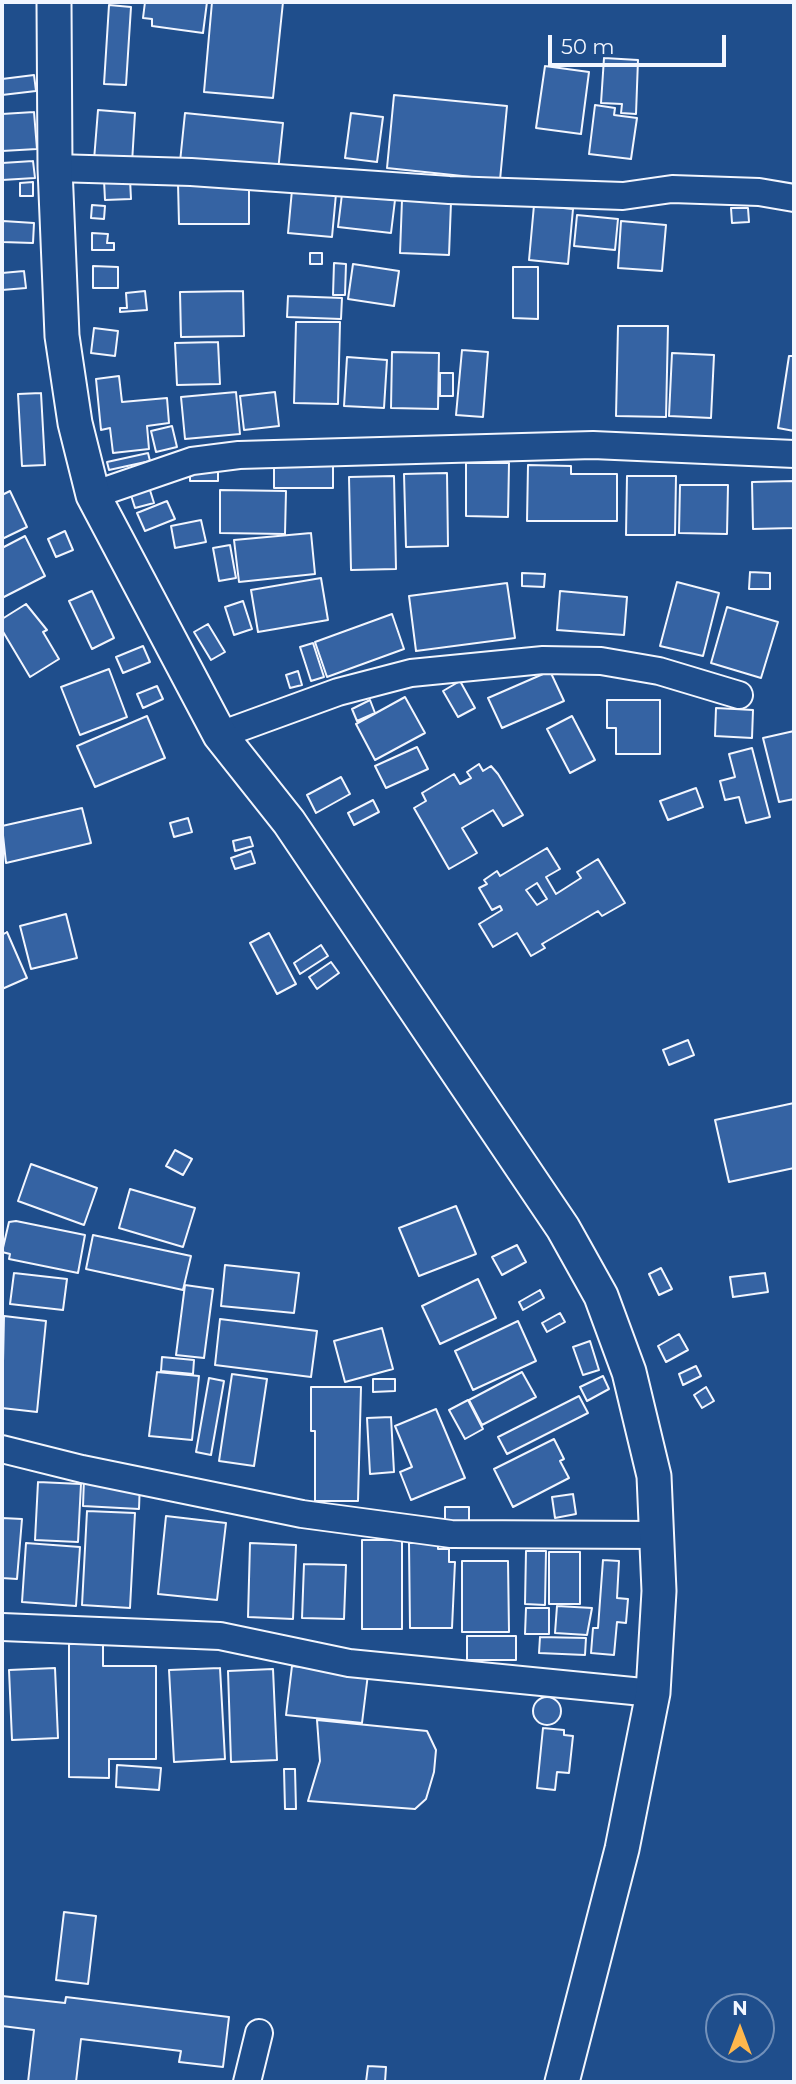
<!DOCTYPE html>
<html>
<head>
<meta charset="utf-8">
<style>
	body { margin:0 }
	#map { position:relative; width:796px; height:2084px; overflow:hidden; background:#1f4e8c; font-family:Montserrat,sans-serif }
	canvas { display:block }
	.frame { position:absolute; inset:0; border:4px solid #f2f6ff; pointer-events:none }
	.north { position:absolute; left:705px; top:1993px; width:70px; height:70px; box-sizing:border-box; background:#1f4e8c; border:2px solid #7391ba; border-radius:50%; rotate:0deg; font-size:19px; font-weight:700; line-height:28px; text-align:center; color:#f2f6ff }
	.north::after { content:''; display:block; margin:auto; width:24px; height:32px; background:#ffb74d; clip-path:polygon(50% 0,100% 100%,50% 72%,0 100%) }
	.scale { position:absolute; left:548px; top:35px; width:178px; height:32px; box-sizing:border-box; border:4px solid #f2f6ff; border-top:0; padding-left:9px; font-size:21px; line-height:24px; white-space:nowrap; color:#f2f6ff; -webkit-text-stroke:5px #1f4e8c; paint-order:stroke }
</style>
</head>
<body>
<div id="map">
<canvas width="796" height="2084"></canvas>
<div class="frame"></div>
<div class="north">N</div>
<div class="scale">50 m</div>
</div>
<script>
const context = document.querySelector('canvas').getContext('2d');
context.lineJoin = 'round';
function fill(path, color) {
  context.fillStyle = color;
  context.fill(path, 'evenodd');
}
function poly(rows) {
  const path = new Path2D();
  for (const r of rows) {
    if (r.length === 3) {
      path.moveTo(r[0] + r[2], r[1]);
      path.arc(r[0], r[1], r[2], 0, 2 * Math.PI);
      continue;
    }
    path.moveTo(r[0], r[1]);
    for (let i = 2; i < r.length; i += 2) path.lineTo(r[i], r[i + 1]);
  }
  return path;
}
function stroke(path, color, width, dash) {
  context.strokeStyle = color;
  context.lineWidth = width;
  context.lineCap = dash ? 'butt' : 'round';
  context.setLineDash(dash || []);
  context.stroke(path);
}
const building = poly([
	[145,2,207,2,203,33,152,26,152,19,143,18,145,2],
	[212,2,283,2,273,98,204,92,212,2],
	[109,5,131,7,126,85,104,84,109,5],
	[604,58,638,60,636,114,621,113,622,104,601,103,604,58],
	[545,66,589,72,581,134,536,128,545,66],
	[34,75,36,91,2,95,2,79,34,75],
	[394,95,507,106,500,180,387,168,394,95],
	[595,105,615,108,614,115,637,118,631,159,589,154,595,105],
	[98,110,135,113,132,163,94,160,98,110],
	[34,112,37,149,2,151,2,114,34,112],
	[185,113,283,123,278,171,180,162,185,113],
	[351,113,383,117,377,162,345,158,351,113],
	[33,161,35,178,2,180,2,163,33,161],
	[130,179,131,199,105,200,104,180,130,179],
	[33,182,33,196,20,196,20,183,33,182],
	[249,182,249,224,179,224,178,183,249,182],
	[292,190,336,194,332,237,288,233,292,190],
	[342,194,395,200,391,233,338,227,342,194],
	[402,200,451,202,449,255,400,253,402,200],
	[92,205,105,206,104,219,91,218,92,205],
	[534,205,573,209,568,264,529,260,534,205],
	[731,208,748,208,749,222,732,223,731,208],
	[577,215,618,219,615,250,574,246,577,215],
	[3,221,34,223,33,243,2,242,3,221],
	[621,221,666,225,662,271,618,268,621,221],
	[92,233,108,234,107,243,114,243,114,250,92,250,92,233],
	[310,253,322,253,322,264,310,264,310,253],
	[334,263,346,264,345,295,333,295,334,263],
	[353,264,399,271,394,306,348,299,353,264],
	[93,266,118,267,118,288,93,288,93,266],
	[513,267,538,267,538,319,513,318,513,267],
	[24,271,26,288,2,290,2,273,24,271],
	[145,291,147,310,120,312,120,308,127,308,126,293,145,291],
	[243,291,244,336,181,337,180,292,243,291],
	[288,296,342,298,341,319,287,317,288,296],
	[296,322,340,322,338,404,294,403,296,322],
	[618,326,668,326,666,417,616,416,618,326],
	[94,328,118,331,115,356,91,353,94,328],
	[218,342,220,384,177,385,175,343,218,342],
	[462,350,488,352,483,417,456,415,462,350],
	[392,352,439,353,438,409,391,408,392,352],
	[672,353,714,355,711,418,669,416,672,353],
	[789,356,794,356,794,431,778,428,789,356],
	[347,357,387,360,384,408,344,406,347,357],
	[440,373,453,373,453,396,440,396,440,373],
	[119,376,122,402,167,398,169,423,147,426,149,449,113,453,110,428,101,430,96,379,119,376],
	[236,392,240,434,185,439,181,397,236,392],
	[275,392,279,426,244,430,240,396,275,392],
	[41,393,45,465,22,466,18,394,41,393],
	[172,426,177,447,156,452,151,431,172,426],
	[148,453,150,461,109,470,107,462,148,453],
	[466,463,509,463,508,517,466,516,466,463],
	[528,465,571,466,571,474,617,474,617,521,527,521,528,465],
	[190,466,218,466,218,481,190,481,190,466],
	[274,466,333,466,333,488,274,488,274,466],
	[447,473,448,546,406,547,404,474,447,473],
	[394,476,396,569,351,570,349,477,394,476],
	[627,476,676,476,675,535,626,535,627,476],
	[794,481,794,528,753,529,752,482,794,481],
	[680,485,728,485,727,534,679,533,680,485],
	[149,487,154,503,135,508,130,492,149,487],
	[220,490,286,491,285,534,220,533,220,490],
	[10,491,27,527,2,539,2,495,10,491],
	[167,501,175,519,145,531,137,513,167,501],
	[201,520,206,542,175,548,171,526,201,520],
	[65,531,73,550,56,557,48,539,65,531],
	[311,533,315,574,239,582,234,540,311,533],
	[25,536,45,576,2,598,2,548,25,536],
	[230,545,236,578,219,581,213,548,230,545],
	[750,572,770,573,770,589,749,589,750,572],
	[522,573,545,574,544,587,522,586,522,573],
	[321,578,328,620,258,632,251,590,321,578],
	[677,582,719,593,703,656,660,646,677,582],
	[507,583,515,638,416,651,409,596,507,583],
	[92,591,114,638,92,649,69,601,92,591],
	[560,591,627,597,624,635,557,630,560,591],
	[243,601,252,629,234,635,225,607,243,601],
	[26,604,47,630,43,632,59,659,30,677,2,630,2,619,26,604],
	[727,607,778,622,761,678,711,663,727,607],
	[392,614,404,649,327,677,315,642,392,614],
	[208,624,225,652,211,660,194,632,208,624],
	[313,643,324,677,311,681,300,647,313,643],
	[143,646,150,662,123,673,116,657,143,646],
	[109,669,127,717,80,735,61,687,109,669],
	[298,671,302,685,290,688,286,675,298,671],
	[550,671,564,701,502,728,488,698,550,671],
	[460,681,475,708,458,717,443,691,460,681],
	[157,686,163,699,143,708,137,694,157,686],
	[405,697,425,733,375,760,356,724,405,697],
	[370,700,375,713,357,721,352,709,370,700],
	[607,700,660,700,660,754,616,754,616,728,607,728,607,700],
	[716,708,753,710,752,738,715,736,716,708],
	[147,716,165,758,95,787,77,746,147,716],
	[572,716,595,760,570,773,547,729,572,716],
	[794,731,794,799,779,802,763,738,794,731],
	[417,747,428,769,386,788,375,766,417,747],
	[752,748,770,817,746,823,739,797,725,800,720,781,735,777,729,754,752,748],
	[479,764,483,771,491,766,498,774,523,815,503,826,493,810,462,828,477,853,449,869,414,808,426,801,422,793,454,774,460,784,471,778,467,772,479,764],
	[341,777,350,794,316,813,307,795,341,777],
	[696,788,703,807,668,820,660,801,696,788],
	[373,800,379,812,354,825,348,813,373,800],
	[82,808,91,843,6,863,2,826,82,808],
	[188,818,192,832,174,837,170,823,188,818],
	[250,837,253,846,235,851,233,841,250,837],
	[547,848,560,869,546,877,556,894,581,878,577,872,598,859,625,903,602,916,598,911,542,944,545,948,531,956,517,933,493,947,479,924,502,910,500,906,492,910,479,888,487,884,484,880,497,871,500,876,547,848],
	[537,883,547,899,537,905,526,890,537,883],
	[251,851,255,863,235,869,231,858,251,851],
	[66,914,77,958,31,969,20,926,66,914],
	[7,932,27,978,2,989,2,935,7,932],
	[269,933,296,984,277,994,250,943,269,933],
	[321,945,328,956,300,974,294,963,321,945],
	[331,962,339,973,317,989,309,977,331,962],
	[688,1040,694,1055,669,1065,663,1050,688,1040],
	[794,1103,794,1168,729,1182,715,1120,794,1103],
	[175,1150,192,1159,183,1175,166,1166,175,1150],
	[31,1164,97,1188,84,1225,18,1201,31,1164],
	[130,1189,195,1208,183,1247,119,1228,130,1189],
	[456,1206,476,1254,419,1276,399,1228,456,1206],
	[16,1221,85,1235,78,1273,9,1259,10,1254,2,1252,9,1222,16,1221],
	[93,1235,191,1256,183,1290,86,1269,93,1235],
	[517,1245,526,1262,502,1275,492,1257,517,1245],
	[225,1265,299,1273,294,1313,221,1306,225,1265],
	[661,1268,672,1289,659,1295,649,1274,661,1268],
	[14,1273,67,1279,63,1310,10,1304,14,1273],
	[765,1273,768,1292,733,1297,730,1277,765,1273],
	[478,1279,496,1318,440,1344,422,1306,478,1279],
	[185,1285,213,1289,204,1358,176,1355,185,1285],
	[540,1290,544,1298,523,1310,519,1302,540,1290],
	[560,1313,565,1322,547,1332,542,1323,560,1313],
	[4,1316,46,1321,37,1412,2,1408,4,1316],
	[220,1319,317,1331,311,1377,215,1365,220,1319],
	[518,1321,536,1361,473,1390,455,1351,518,1321],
	[382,1328,393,1369,345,1382,334,1341,382,1328],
	[679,1334,688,1350,666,1362,658,1346,679,1334],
	[590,1341,599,1370,583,1375,573,1347,590,1341],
	[162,1357,194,1360,193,1374,161,1371,162,1357],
	[696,1366,701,1376,683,1385,679,1374,696,1366],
	[157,1372,199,1376,192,1440,149,1436,157,1372],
	[522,1372,536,1397,482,1425,469,1400,522,1372],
	[232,1374,267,1379,254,1466,219,1461,232,1374],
	[603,1376,609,1389,587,1401,580,1387,603,1376],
	[209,1378,224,1381,211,1455,196,1452,209,1378],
	[373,1379,395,1379,395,1391,373,1392,373,1379],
	[311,1387,361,1387,358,1501,315,1501,315,1431,311,1431,311,1387],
	[706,1387,714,1401,702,1408,694,1395,706,1387],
	[579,1396,588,1413,507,1454,498,1437,579,1396],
	[468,1400,483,1429,465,1439,449,1410,468,1400],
	[436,1409,465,1478,411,1500,400,1472,412,1467,395,1426,436,1409],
	[391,1417,394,1472,370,1474,367,1418,391,1417],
	[554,1439,564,1459,560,1461,569,1478,513,1507,494,1469,554,1439],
	[84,1478,140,1481,139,1509,83,1506,84,1478],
	[38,1482,81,1484,78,1542,35,1540,38,1482],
	[573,1494,576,1514,555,1518,552,1497,573,1494],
	[445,1507,469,1507,469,1521,445,1521,445,1507],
	[87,1511,135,1513,130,1608,82,1605,87,1511],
	[166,1516,226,1523,217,1600,158,1594,166,1516],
	[2,1518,22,1519,17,1579,2,1578,2,1518],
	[362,1540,402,1540,402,1629,362,1629,362,1540],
	[26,1543,80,1547,76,1606,22,1602,26,1543],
	[250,1543,296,1545,293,1619,248,1617,250,1543],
	[409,1543,438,1543,438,1549,449,1549,449,1562,455,1562,452,1628,410,1628,409,1543],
	[526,1551,546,1551,545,1605,525,1604,526,1551],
	[549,1552,580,1552,580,1604,549,1604,549,1552],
	[603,1560,619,1561,617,1598,628,1599,626,1623,617,1622,614,1655,591,1653,593,1628,598,1628,603,1560],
	[462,1561,508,1561,509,1632,462,1632,462,1561],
	[304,1564,346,1565,344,1619,302,1618,304,1564],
	[557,1606,592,1608,587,1635,555,1633,557,1606],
	[526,1608,549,1608,549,1634,525,1634,526,1608],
	[467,1636,516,1636,516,1660,467,1660,467,1636],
	[540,1637,586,1638,585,1655,539,1653,540,1637],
	[69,1644,103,1644,103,1666,156,1666,156,1759,109,1759,109,1778,69,1777,69,1644],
	[292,1666,368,1674,362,1723,286,1715,292,1666],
	[55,1668,58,1738,12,1740,9,1670,55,1668],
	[220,1668,225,1759,174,1762,169,1670,220,1668],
	[273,1669,277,1760,231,1762,228,1671,273,1669],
	[547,1711,14],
	[317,1720,427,1731,436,1750,434,1772,426,1799,415,1809,308,1801,320,1761,317,1720],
	[543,1728,564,1730,564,1735,573,1736,569,1773,557,1772,555,1790,537,1788,543,1728],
	[117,1765,161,1768,159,1790,116,1787,117,1765],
	[284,1769,295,1769,296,1809,285,1809,284,1769],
	[64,1912,96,1916,88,1984,56,1980,64,1912],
	[2,1996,65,2003,66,1997,229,2017,223,2067,179,2062,181,2051,81,2039,76,2082,28,2082,34,2030,2,2026,2,1996],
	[368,2066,386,2067,385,2082,366,2082,368,2066]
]);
fill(building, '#3563a3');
stroke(building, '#f2f6ff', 2);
const minor = poly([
	[55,168,191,172,449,190,623,196,672,189,759,192,794,198],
	[93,495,192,461,239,455,593,445,794,454],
	[220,735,338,692,411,673,543,660,601,661,659,671,739,695],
	[2,1449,82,1469,302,1514,451,1534,657,1535],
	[2,1627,220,1636,349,1663,653,1693],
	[247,2082,259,2033]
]);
const major = poly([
	[54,2,55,168,62,336,75,423,93,495,220,735,289,822,563,1228,601,1296,629,1372,654,1476,659,1591,653,1693,622,1849,562,2082]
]);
stroke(minor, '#f2f6ff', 30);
stroke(major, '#f2f6ff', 37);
stroke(minor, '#1f4e8c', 26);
stroke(major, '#1f4e8c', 33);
</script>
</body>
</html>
